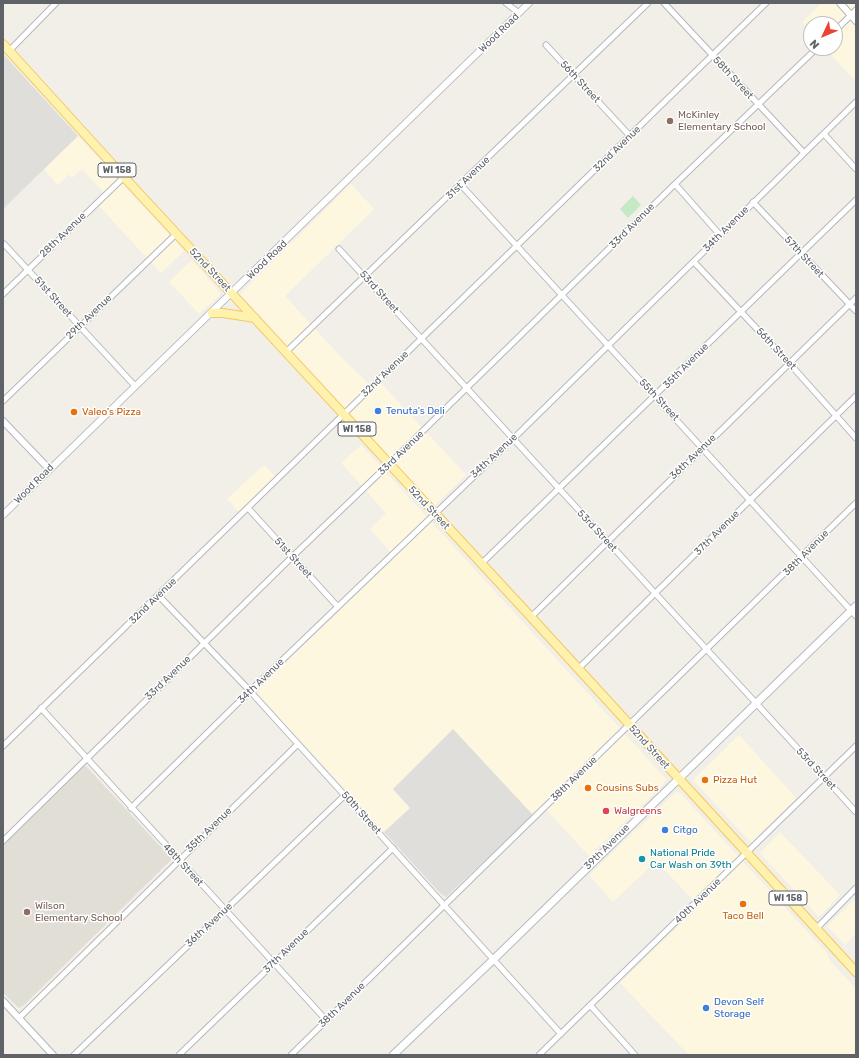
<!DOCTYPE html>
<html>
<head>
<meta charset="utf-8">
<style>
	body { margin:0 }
	#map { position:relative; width:859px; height:1058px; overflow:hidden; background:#f1efe8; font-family:Rubik,sans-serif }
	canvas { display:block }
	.frame { position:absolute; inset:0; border:4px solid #5f6368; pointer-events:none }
	.north { position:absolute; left:803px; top:16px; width:40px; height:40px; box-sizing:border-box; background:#fff; border:1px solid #bfc1c3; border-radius:50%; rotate:226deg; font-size:11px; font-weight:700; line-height:16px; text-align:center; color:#5f6368 }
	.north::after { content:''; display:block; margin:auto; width:14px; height:18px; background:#ea4335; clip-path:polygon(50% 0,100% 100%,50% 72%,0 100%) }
</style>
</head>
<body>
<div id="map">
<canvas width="859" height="1058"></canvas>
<div class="frame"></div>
<div class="north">N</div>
</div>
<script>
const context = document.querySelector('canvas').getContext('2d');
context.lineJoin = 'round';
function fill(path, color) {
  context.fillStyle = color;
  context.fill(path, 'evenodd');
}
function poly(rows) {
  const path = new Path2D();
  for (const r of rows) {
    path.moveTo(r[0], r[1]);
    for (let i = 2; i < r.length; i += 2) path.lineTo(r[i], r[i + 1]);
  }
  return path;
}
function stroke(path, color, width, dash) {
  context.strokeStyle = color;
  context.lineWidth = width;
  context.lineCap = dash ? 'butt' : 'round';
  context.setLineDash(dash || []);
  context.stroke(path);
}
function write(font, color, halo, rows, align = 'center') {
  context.font = font + ' Rubik,sans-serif';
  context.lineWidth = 3;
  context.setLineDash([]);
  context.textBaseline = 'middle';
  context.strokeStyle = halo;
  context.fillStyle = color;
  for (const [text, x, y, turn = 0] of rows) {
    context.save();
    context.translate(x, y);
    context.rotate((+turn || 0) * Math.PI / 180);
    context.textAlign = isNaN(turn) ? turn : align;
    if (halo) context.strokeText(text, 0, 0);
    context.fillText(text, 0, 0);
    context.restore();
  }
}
fill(poly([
	[822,3,856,3,856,81,824,48,835,48,835,24,811,24,811,31,802,22],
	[78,136,184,251,161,273,99,206,108,197,82,169,72,178,69,174,58,185,44,169],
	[351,184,374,209,285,296,341,357,371,386,378,380,466,475,434,506,424,497,240,294],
	[192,260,220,293,219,296,199,314,169,282],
	[361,445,666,779,663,785,589,856,542,805,533,815,452,730,393,790,410,808,384,832,258,694,259,690,263,685,395,557,370,529,386,513,341,463],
	[264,465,276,477,239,512,227,499],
	[739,735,796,798,751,843,693,780],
	[676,792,680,793,827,953,831,962,856,989,856,1055,689,1055,620,983,699,906,656,861,613,902,589,875],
	[780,832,840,895,819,917,760,853],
	[856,898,856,934,845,945,827,926]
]), '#fef7e0');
fill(poly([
	[3,54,78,136,3,209],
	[453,729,533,815,446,897,440,893,384,832,410,808,393,789]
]), '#e0deda');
fill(poly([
	[86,766,171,858,171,860,24,1005,19,1008,3,993,3,844,82,767]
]), '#e1ded6');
fill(poly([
	[633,196,641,205,628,218,620,209]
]), '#c5e8c5');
const minor = poly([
	[506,3,519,13],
	[664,3,804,153],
	[835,31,856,10],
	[546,45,630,136],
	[9,51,56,3],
	[824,134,856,169],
	[675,184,720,235],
	[461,185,856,616],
	[753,202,856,311],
	[4,244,135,386],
	[339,249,856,812],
	[694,262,790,364,856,438],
	[3,294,124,177],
	[286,352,648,3],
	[3,401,176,234],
	[248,508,338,607],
	[481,564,856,200],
	[158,595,250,691,561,1034],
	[531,617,856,298],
	[578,669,856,396],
	[41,708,326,1020],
	[3,746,766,3],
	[131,808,250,691,514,438,856,102],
	[3,841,292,557,389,464,675,184,817,48],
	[816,929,856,888],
	[590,1005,635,1055],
	[19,1018,298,744],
	[74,1055,345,795],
	[179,1055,393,848],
	[291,1055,856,503],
	[539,1055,856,746]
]);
const tertiary = poly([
	[840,3,856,21],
	[3,421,49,469],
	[3,515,529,3],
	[3,1001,53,1055]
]);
const secondary = poly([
	[393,1055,494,959,856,606]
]);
const primary = poly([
	[3,44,124,177,531,617,856,972],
	[212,313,223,313,255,318]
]);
stroke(minor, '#b5b8bc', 7);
stroke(tertiary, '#b5b8bc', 8);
stroke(secondary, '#b6babf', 9);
stroke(primary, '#f2c960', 10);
stroke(minor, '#fff', 5);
stroke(tertiary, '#fff', 6);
stroke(secondary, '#fff', 7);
stroke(primary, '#fff2af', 8);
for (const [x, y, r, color] of [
	[670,121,4,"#8d6e63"],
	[378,411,4,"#3f7fe0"],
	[74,412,4,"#e8710a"],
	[705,780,4,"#e8710a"],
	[588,788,4,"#e8710a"],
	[606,811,4,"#e0444e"],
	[665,830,4,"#3f7fe0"],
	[642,859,4,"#0f9aa8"],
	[743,904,4,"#e8710a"],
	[27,912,4,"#8d6e63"],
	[706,1008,4,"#3f7fe0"]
]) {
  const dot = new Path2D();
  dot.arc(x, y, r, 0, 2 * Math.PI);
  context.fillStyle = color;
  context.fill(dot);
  stroke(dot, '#fff', 1.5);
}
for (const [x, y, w] of [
	[117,170,38],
	[357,429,38],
	[788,898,38]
]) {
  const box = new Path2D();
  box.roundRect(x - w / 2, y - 7, w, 14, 3);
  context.fillStyle = '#fff';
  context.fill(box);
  stroke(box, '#5f6368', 1);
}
write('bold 9px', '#5f6368', null, [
	["WI 158",117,170],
	["WI 158",357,429],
	["WI 158",788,898]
]);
write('10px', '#5f6368', '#fff', [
	["Wood Road",499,33,-44],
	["58th Street",733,78,47],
	["56th Street",580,82,47],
	["32nd Avenue",617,149,-44],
	["31st Avenue",468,178,-44],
	["33rd Avenue",632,226,-45],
	["34th Avenue",726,229,-45],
	["28th Avenue",63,235,-44],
	["57th Street",804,257,47],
	["Wood Road",267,260,-44],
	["52nd Street",210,270,47],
	["53rd Street",379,292,48],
	["51st Street",53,297,48],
	["29th Avenue",89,317,-44],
	["56th Street",776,349,47],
	["35th Avenue",686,366,-45],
	["32nd Avenue",385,374,-44],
	["55th Street",659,400,47],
	["33rd Avenue",401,453,-44],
	["34th Avenue",494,456,-43],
	["36th Avenue",693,457,-44],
	["Wood Road",34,484,-45],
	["52nd Street",429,508,47],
	["53rd Street",597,531,47],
	["37th Avenue",717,533,-45],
	["38th Avenue",806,553,-45],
	["51st Street",293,558,48],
	["32nd Avenue",153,601,-44],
	["33rd Avenue",168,678,-44],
	["34th Avenue",261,681,-44],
	["52nd Street",649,747,48],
	["53rd Street",816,769,47],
	["38th Avenue",574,779,-44],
	["50th Street",361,813,48],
	["35th Avenue",209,830,-44],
	["39th Avenue",607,847,-45],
	["48th Street",183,865,47],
	["40th Avenue",698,901,-44],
	["36th Avenue",209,925,-43],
	["37th Avenue",286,951,-44],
	["38th Avenue",342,1005,-44]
]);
write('10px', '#785e54', '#fff', [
	["McKinley",678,115],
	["Elementary School",678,127],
	["Wilson",35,906],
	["Elementary School",35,918]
], 'left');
write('10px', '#366cbe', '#fff', [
	["Tenuta's Deli",386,411],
	["Citgo",673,830],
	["Devon Self",714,1002],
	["Storage",714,1014]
], 'left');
write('10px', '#c56008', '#fff', [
	["Valeo's Pizza",82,412],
	["Pizza Hut",713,780],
	["Cousins Subs",596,788],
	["Taco Bell",743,916,"center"]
], 'left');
write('10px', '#be3a42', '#fff', [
	["Walgreens",614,811]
], 'left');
write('10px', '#0d838f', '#fff', [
	["National Pride",650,853],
	["Car Wash on 39th",650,865]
], 'left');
</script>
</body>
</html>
